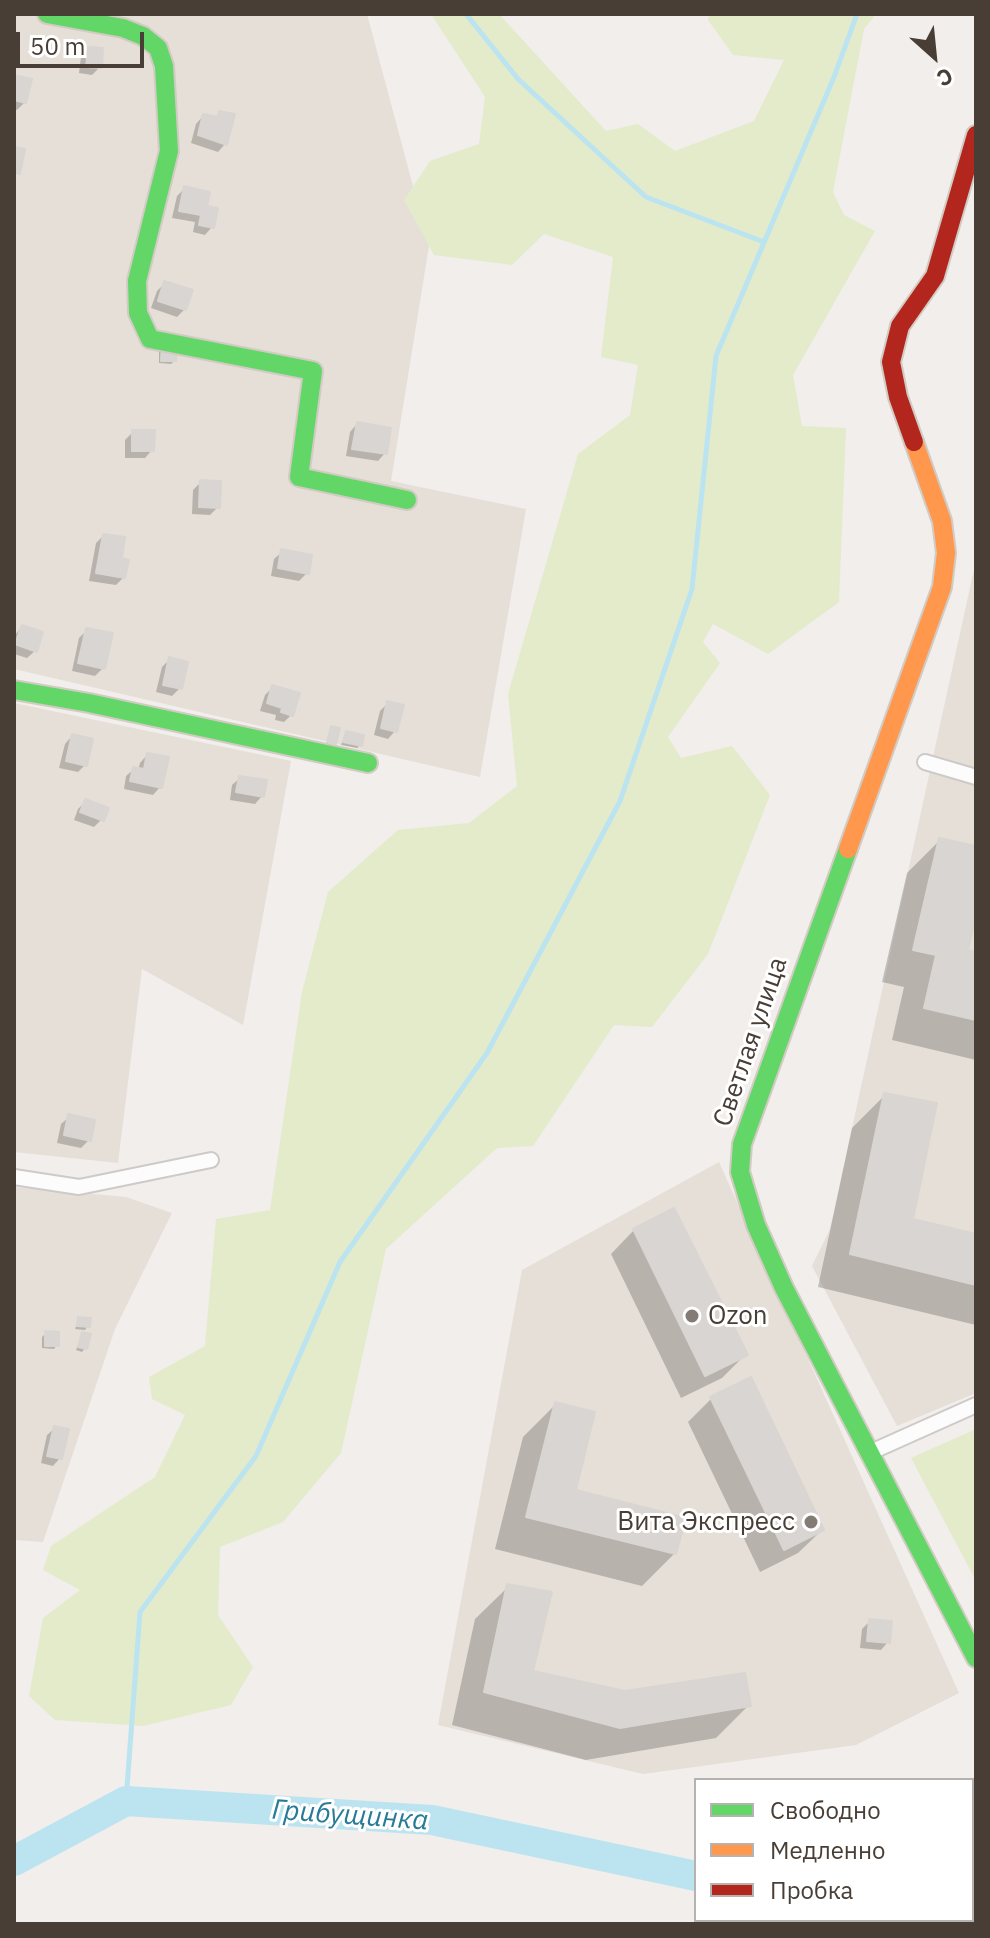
<!DOCTYPE html>
<html>
<head>
<meta charset="utf-8">
<style>
	body { margin:0 }
	#map { position:relative; width:990px; height:1938px; overflow:hidden; background:#f1eeeb; font-family:"IBM Plex Sans",sans-serif }
	canvas { display:block }
	.frame { position:absolute; inset:0; border:16px solid #483e36; pointer-events:none }
	.legend { position:absolute; left:694px; top:1778px; width:280px; height:144px; box-sizing:border-box; background:#fff; border:2px solid #b6b2af; margin:0; padding:10px 14px; list-style:none; font-size:24px; color:#483e36 }
	.legend li { display:flex; align-items:center; gap:16px; height:40px }
	.legend b { width:40px; border:2px solid #b6b2af }
	.north { position:absolute; left:894px; top:16px; width:80px; height:80px; -webkit-text-stroke:6px #fff; paint-order:stroke; rotate:153deg; font-size:22px; font-weight:700; line-height:32px; text-align:center; color:#483e36 }
	.north::after { content:''; display:block; margin:auto; width:28px; height:36px; background:#483e36; clip-path:polygon(50% 0,100% 100%,50% 72%,0 100%) }
	.scale { position:absolute; left:16px; top:32px; width:128px; height:36px; box-sizing:border-box; border:4px solid #483e36; border-top:0; padding-left:10px; font-size:24px; line-height:28px; white-space:nowrap; color:#483e36; -webkit-text-stroke:6px #fff; paint-order:stroke }
</style>
</head>
<body>
<div id="map">
<canvas width="990" height="1938"></canvas>
<div class="frame"></div>
<ul class="legend">
<li><b style="height:10px;background:#63d668"></b>Свободно</li>
<li><b style="height:10px;background:#ff974d"></b>Медленно</li>
<li><b style="height:10px;background:#b3261e"></b>Пробка</li>
</ul>
<div class="north">С</div>
<div class="scale">50 m</div>
</div>
<script>
const context = document.querySelector('canvas').getContext('2d');
context.lineJoin = 'round';
function fill(path, color) {
  context.fillStyle = color;
  context.fill(path, 'evenodd');
}
function poly(rows) {
  const path = new Path2D();
  for (const r of rows) {
    path.moveTo(r[0], r[1]);
    for (let i = 2; i < r.length; i += 2) path.lineTo(r[i], r[i + 1]);
  }
  return path;
}
function stroke(path, color, width, dash) {
  context.strokeStyle = color;
  context.lineWidth = width;
  context.lineCap = dash ? 'butt' : 'round';
  context.setLineDash(dash || []);
  context.stroke(path);
}
function write(font, color, halo, rows, align = 'center') {
  context.font = font + ' "IBM Plex Sans",sans-serif';
  context.lineWidth = 6;
  context.setLineDash([]);
  context.textBaseline = 'middle';
  context.strokeStyle = halo;
  context.fillStyle = color;
  for (const [text, x, y, turn = 0] of rows) {
    context.save();
    context.translate(x, y);
    context.rotate((+turn || 0) * Math.PI / 180);
    context.textAlign = isNaN(turn) ? turn : align;
    if (halo) context.strokeText(text, 0, 0);
    context.fillText(text, 0, 0);
    context.restore();
  }
}
fill(poly([
	[14,14,367,14,429,246,391,481,526,509,480,777,14,669],
	[976,560,976,1393,897,1426,812,1266,830,1229],
	[14,703,291,761,243,1025,142,969,118,1163,14,1152],
	[719,1162,959,1693,856,1745,643,1774,438,1725,522,1270],
	[14,1187,126,1197,172,1213,115,1329,43,1542,14,1540]
]), '#e5dfd8');
fill(poly([
	[431,14,499,14,606,131,638,124,675,151,754,121,784,60,733,55,708,20,709,14,876,14,864,29,833,192,844,215,875,231,793,375,802,426,846,428,839,602,768,654,713,624,703,642,720,663,668,737,681,758,732,746,770,795,708,954,652,1027,614,1025,533,1146,497,1148,386,1249,341,1453,283,1522,220,1547,218,1615,253,1667,231,1705,143,1726,55,1720,29,1696,43,1618,80,1590,43,1570,51,1546,155,1477,185,1415,152,1399,149,1377,205,1346,216,1219,270,1210,302,992,328,892,398,830,469,823,517,786,508,694,578,454,630,415,638,365,601,357,613,257,544,234,512,265,434,255,404,200,430,161,479,144,485,97],
	[976,1429,976,1581,911,1458]
]), '#e4ebcb');
fill(poly([
	[89,49,100,67,92,75,79,73,81,57],
	[14,77,25,102,17,110,14,109],
	[220,113,225,144,218,152,191,143,196,124,203,116,214,119],
	[185,188,205,207,212,227,205,235,193,232,195,222,172,218,177,196],
	[165,283,185,309,177,317,151,308,157,291],
	[159,349,174,361,171,364,159,363],
	[357,424,385,453,378,461,346,456,350,432],
	[133,432,152,450,145,458,125,458,125,440],
	[201,482,218,507,210,515,192,514,193,490],
	[103,536,119,560,124,577,116,585,89,581,96,543],
	[282,552,307,573,299,581,271,576,274,559],
	[22,627,35,651,27,658,14,654,14,636],
	[87,630,103,668,95,676,72,671,79,638],
	[170,659,180,688,172,696,156,692,162,667],
	[273,687,291,715,284,722,275,720,276,715,260,711,265,695],
	[388,703,395,731,388,739,374,735,380,711],
	[346,733,360,745,357,748,341,745],
	[72,736,85,765,78,772,59,768,65,744],
	[147,755,160,787,153,795,124,789,126,776,134,769,138,770,140,763],
	[240,778,262,796,255,804,230,800,232,785],
	[86,801,102,819,94,827,74,820,78,809],
	[940,840,976,848,976,906,965,952,976,954,976,1060,892,1040,904,987,882,982,907,873],
	[884,1096,911,1221,976,1236,976,1325,818,1287,852,1128],
	[69,1117,89,1140,81,1148,57,1143,61,1124],
	[634,1230,745,1355,722,1378,681,1398,611,1254],
	[79,1319,88,1326,85,1330,75,1329],
	[46,1333,57,1345,54,1349,42,1348,42,1337],
	[83,1334,85,1348,82,1352,76,1350],
	[712,1398,822,1530,798,1553,760,1572,688,1422],
	[556,1404,573,1492,675,1553,642,1586,495,1549,523,1437],
	[55,1428,60,1458,53,1466,41,1463,47,1435],
	[508,1587,531,1673,624,1693,749,1705,716,1738,586,1760,452,1725,475,1619],
	[870,1621,888,1642,881,1650,860,1648,862,1629]
]), '#0003');
stroke(poly([
	[466,14,518,79,646,197,764,242],
	[126,1801,140,1612,256,1456,340,1262,487,1053,620,801,692,589,716,356,834,77,857,14]
]), '#bbe4f0', 5);
stroke(poly([
	[14,1861,126,1801,432,1820,696,1876]
]), '#bbe4f0', 30);
const building = poly([
	[88,47,103,48,102,68,86,67,88,47],
	[14,75,32,79,26,103,14,100,14,75],
	[219,111,235,114,227,145,198,135,203,114,218,117,219,111],
	[14,147,25,149,20,174,14,172,14,147],
	[184,186,210,192,207,206,218,208,214,228,199,225,201,215,179,211,184,186],
	[164,281,193,290,186,310,158,301,164,281],
	[162,344,177,345,176,361,161,361,162,344],
	[357,422,391,428,387,454,352,449,357,422],
	[132,430,155,430,154,451,132,451,132,430],
	[200,480,221,481,220,508,199,507,200,480],
	[103,534,125,537,122,558,129,560,125,578,96,573,103,534],
	[281,549,312,555,309,574,278,568,281,549],
	[22,625,43,632,37,652,15,644,22,625],
	[86,628,113,633,105,669,78,663,86,628],
	[169,657,188,662,182,689,163,685,169,657],
	[272,685,300,693,293,716,281,712,282,708,267,703,272,685],
	[387,701,404,705,397,732,381,728,387,701],
	[331,726,340,728,336,744,327,742,331,726],
	[346,731,364,735,362,746,343,742,346,731],
	[72,734,93,739,87,766,66,761,72,734],
	[147,753,169,757,162,788,130,781,133,767,144,769,147,753],
	[239,776,267,780,264,797,236,792,239,776],
	[85,799,109,808,104,821,80,812,85,799],
	[939,838,976,846,976,915,968,950,976,952,976,1020,924,1008,936,955,913,950,939,838],
	[884,1093,937,1103,913,1219,976,1234,976,1285,850,1254,884,1093],
	[68,1114,95,1120,91,1141,64,1135,68,1114],
	[674,1208,748,1355,705,1376,633,1229,674,1208],
	[78,1317,91,1318,90,1327,77,1326,78,1317],
	[45,1331,59,1332,59,1346,45,1346,45,1331],
	[82,1332,91,1334,87,1349,78,1347,82,1332],
	[751,1377,824,1530,784,1550,710,1397,751,1377],
	[555,1402,595,1412,576,1490,686,1518,676,1554,526,1517,555,1402],
	[54,1426,69,1429,62,1459,47,1456,54,1426],
	[507,1584,552,1592,533,1671,625,1691,745,1673,751,1706,620,1728,484,1692,507,1584],
	[869,1619,892,1621,890,1643,867,1641,869,1619]
]);
fill(building, '#d9d5d2');
stroke(building, '#d9d5d1', 2);
const street = poly([
	[925,762,976,777],
	[14,1177,79,1187,211,1160],
	[871,1452,976,1405]
]);
const fast = poly([
	[47,14,123,28,143,36,158,48,164,66,169,151,137,281,138,313,150,339,313,371,299,477,407,500],
	[14,690,89,703,368,763],
	[848,849,742,1144,740,1172,756,1225,784,1288,976,1658]
]);
const slow = poly([
	[848,849,942,587,946,553,942,521,914,442]
]);
const jam = poly([
	[914,442,898,397,891,362,900,326,935,276,976,135]
]);
stroke(street, '#cecac7', 18);
stroke(fast, '#d2cbc3', 22);
stroke(slow, '#d2cbc3', 22);
stroke(jam, '#d2cbc3', 22);
stroke(street, '#fdfcfc', 14);
stroke(fast, '#63d668', 18);
stroke(slow, '#ff974d', 18);
stroke(jam, '#b3261e', 18);
for (const [x, y, r, color] of [
	[692,1316,8,"#837c75"],
	[811,1522,8,"#837c75"]
]) {
  const dot = new Path2D();
  dot.arc(x, y, r, 0, 2 * Math.PI);
  context.fillStyle = color;
  context.fill(dot);
  stroke(dot, '#fff', 3);
}
write('26px', '#483e36', '#fff', [
	["Светлая улица",751,1042,-71]
]);
write('26px', '#483e36', '#fff', [
	["Ozon",708,1316],
	["Вита Экспресс",795,1522,"right"]
], 'left');
write('italic 28px', '#277b96', '#fff', [
	["Грибущинка",350,1816,4]
]);
</script>
</body>
</html>
